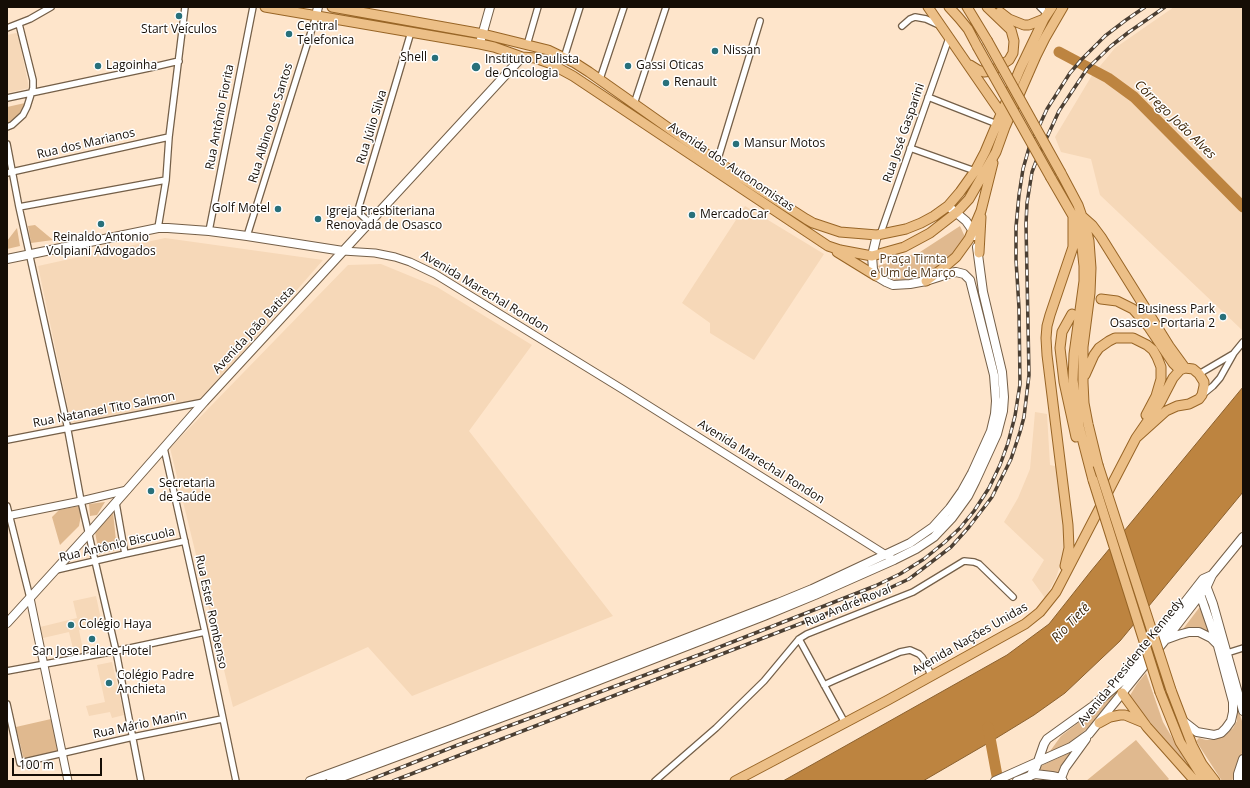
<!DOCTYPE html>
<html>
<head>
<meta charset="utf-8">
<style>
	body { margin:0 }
	#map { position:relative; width:1250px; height:788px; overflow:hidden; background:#fee5cb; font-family:"Open Sans",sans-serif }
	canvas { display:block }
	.frame { position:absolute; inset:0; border:8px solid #150d05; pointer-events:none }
	.scale { position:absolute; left:12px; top:758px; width:90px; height:18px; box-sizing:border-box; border:2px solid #150d05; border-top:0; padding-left:5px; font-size:12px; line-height:14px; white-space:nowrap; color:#150d05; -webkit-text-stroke:3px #fff; paint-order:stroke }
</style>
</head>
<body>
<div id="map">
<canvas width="1250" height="788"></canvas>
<div class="frame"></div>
<div class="scale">100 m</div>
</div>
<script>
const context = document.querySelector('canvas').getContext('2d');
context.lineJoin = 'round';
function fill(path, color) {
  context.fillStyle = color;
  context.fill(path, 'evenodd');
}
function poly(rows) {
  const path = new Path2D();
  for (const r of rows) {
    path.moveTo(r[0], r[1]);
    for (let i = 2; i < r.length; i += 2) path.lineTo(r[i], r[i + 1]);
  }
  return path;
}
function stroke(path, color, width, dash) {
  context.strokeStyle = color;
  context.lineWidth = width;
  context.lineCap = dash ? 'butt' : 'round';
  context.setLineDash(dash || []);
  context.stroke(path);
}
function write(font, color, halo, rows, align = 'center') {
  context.font = font + ' "Open Sans",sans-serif';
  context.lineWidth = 3;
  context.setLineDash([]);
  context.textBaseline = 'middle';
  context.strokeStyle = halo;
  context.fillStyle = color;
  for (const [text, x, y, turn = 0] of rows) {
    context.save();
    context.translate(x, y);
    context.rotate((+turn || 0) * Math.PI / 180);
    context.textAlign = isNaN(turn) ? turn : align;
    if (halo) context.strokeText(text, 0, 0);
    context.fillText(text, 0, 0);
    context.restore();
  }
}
fill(poly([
	[1174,7,1243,7,1243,329,1242,330,1100,195,1091,159,1061,152,1055,137,1091,77,1115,48],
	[16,33,18,34,29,88,7,93,7,35],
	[745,206,824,254,754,360,710,333,710,323,682,303],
	[165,238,323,260,202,399,71,423,38,266],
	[381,264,437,287,532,345,469,431,613,616,412,696,368,647,233,707,170,448,348,265],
	[1035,412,1047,414,1050,465,1059,467,1065,550,1056,578,1045,598,1032,580,1044,560,1004,522,1018,498,1030,469],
	[96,596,102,624,79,630,84,655,75,657,69,632,43,638,40,627,77,618,73,601],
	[112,662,124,715,112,718,110,712,89,716,86,706,105,702,97,665]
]), '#f6d8b8');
fill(poly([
	[25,103,21,114,16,120,7,123,7,107],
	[35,225,53,240,31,243,28,226],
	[960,226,965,237,962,244,936,270,918,279,896,280,887,277,878,266,920,252],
	[17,228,20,246,7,249,7,241],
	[105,502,97,515,90,516,89,504],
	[79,506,81,515,79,526,60,545,52,517,59,510],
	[113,512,117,550,99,554,95,532],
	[1199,608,1201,608,1209,630,1208,632,1203,629,1183,629],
	[1146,673,1163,722,1191,770,1129,697,1137,684],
	[1116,691,1117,696,1094,722,1071,743,1048,754,1061,736,1099,707],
	[1237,712,1239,712,1243,724,1243,750,1232,781,1222,781,1196,741,1199,738,1206,740,1214,740,1226,734,1233,728,1237,721],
	[51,719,59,752,24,760,16,727],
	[1136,740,1169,779,1167,781,1086,781],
	[1071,752,1072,752,1057,775,1047,771,1039,771,1041,766]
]), '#e0b98f');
const water = poly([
	[1243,387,1243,492,1120,641,1065,693,1034,715,990,742,923,781,783,781,1007,655,1049,624,1091,571,1243,387]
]);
fill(water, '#bd8440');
stroke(water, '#8b602e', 1);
stroke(poly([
	[1059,52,1108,78,1134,97,1243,207],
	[988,727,998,781]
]), '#bd8440', 11);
const minor = poly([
	[1040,7,1047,14],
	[902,26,910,19,915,17,926,19,939,25],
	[7,28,30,19,51,7],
	[527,45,538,7],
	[564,58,580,7],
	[600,79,624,7],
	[928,97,997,124],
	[7,98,149,68,179,61],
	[634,104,666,7],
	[7,127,12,125,23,115,27,107,33,88,33,80,19,24],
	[7,144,19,207,66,420,81,501,116,651,141,781],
	[910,148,975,171],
	[717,162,760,21],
	[7,173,169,137],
	[19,207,166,180],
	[370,223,359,213,358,210,411,32],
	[158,228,166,180,169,137,185,7],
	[209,231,253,7],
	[880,235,949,38],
	[247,236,316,16],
	[1199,374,1233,354],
	[1202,395,1213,386,1220,378,1234,353,1243,342],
	[7,440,204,402],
	[164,448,205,632,236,781],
	[116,503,125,554],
	[7,506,30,598],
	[56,570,125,554,185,541],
	[799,639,845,723],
	[1227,653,1243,648],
	[7,671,116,651,205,632],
	[824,685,835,680,872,664,900,652,910,650,919,654,922,657,925,662,931,675],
	[7,704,20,763,133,737,222,719],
	[655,781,716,728,764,681,799,639,807,634,913,592,964,561,974,562,979,564,1013,597]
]);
const tertiary = poly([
	[343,251,375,253,395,257,410,262,435,274,622,389,894,560],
	[7,516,81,501,127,490],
	[30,598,68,781]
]);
const secondary = poly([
	[316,16,318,7],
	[481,39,490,7],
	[948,206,966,221,973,231,974,236],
	[7,259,158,228,168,228,209,231,247,236,343,251],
	[1205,583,1213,604,1243,711],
	[7,623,89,533,204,402,522,57],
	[1167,639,1178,635,1189,632,1199,632,1211,638,1217,644],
	[1183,721,1197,732,1214,735,1221,733,1226,728,1231,721,1233,712,1233,702,1218,646,1199,591],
	[1030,776,1036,767,1044,744,1047,739,1093,706,1108,693,1122,681,1146,652,1203,579,1212,575],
	[1061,778,1065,768,1086,739],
	[310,781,454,728,778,603,812,589,910,543,933,527,950,508,962,491,972,473,991,431,995,414,996,401,994,375,970,280,964,274,956,272,951,273,926,281,910,284,893,285,886,282,876,276,873,269,872,256,877,235],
	[331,781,535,705,764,616,815,595,894,560,916,549,934,537,952,518,968,496,975,482,997,434,1003,411,1004,397,1002,372,983,292,977,247],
	[995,781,1071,747,1089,734,1166,639,1207,586,1212,575,1243,537],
	[1017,781,1035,774,1052,776,1061,778,1063,781],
	[1238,781,1238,774,1243,759]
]);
const primary = poly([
	[265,7,480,44,494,47,522,57,535,58,549,63,573,76,828,246,840,250,872,256,904,247,930,233,957,212,969,199,996,152,1005,127,1036,56,1045,38,1063,7],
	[332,7,483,34,548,50,575,63,589,72,684,139,733,172,806,219,813,223,840,232,877,235,906,229,921,223,934,216,948,206,960,192,975,171,985,152,1020,69,1044,19,1052,7],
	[928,7,1001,113],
	[949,7,959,18,968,29,977,46],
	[967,7,987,40],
	[1000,12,1009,19,1024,25,1029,25,1044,19],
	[970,65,978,70,984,72,992,71,1009,60,1013,53,1014,41,1011,30,987,7],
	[1061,173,1078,205,1086,228,1089,241,1091,268,1090,293,1083,347,1083,382,1084,403,1088,424,1098,465],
	[1051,178,1073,216,1079,233,1082,248,1084,266,1084,281,1074,354,1073,380,1079,426,1093,480],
	[1083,217,1092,225,1101,237,1169,346,1185,368],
	[837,252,876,276],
	[979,253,981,217],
	[926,281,942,269,956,257,969,239,981,211,993,163],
	[1101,299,1117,301,1133,309,1148,326,1173,363,1180,370],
	[1072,314,1062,332,1060,348,1064,382,1076,437],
	[1085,375,1094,355,1099,348,1109,341,1115,338,1133,338,1147,345,1153,350,1157,357,1161,367,1161,379,1156,396,1146,415],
	[1065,566,1069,548,1068,525,1047,355,1046,338,1047,326,1050,315,1073,247,1073,216],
	[1171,690,1192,745,1202,764,1215,781],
	[1160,692,1180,742,1205,781],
	[1122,693,1147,727,1195,781],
	[1099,723,1110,717,1120,715,1125,715,1142,722],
	[735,781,888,700,1025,624,1040,612,1056,592,1136,438,1160,403,1173,378,1180,370,1185,368,1193,369,1199,374,1204,382,1204,386,1202,395,1199,399,1189,404,1177,406,1166,411,1136,438]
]);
stroke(minor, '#745f48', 8);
stroke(tertiary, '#745f48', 9);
stroke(secondary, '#745f48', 10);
stroke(primary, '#986526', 11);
stroke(minor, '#fff', 5.5);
stroke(tertiary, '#fff', 7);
stroke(secondary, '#fff', 8);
stroke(primary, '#ecbf87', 9);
const rail = poly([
	[367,781,458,745,712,650,875,586,900,574,924,559,945,542,960,528,974,511,989,488,1000,465,1008,443,1015,416,1020,384,1019,308,1016,260,1016,227,1019,195,1023,169,1029,148,1047,109,1070,73,1082,59,1105,36,1126,20,1145,7],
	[393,781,841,608,879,593,909,579,921,570,951,547,969,527,992,497,1011,459,1020,432,1024,417,1029,375,1026,224,1027,203,1032,172,1037,159,1059,111,1087,69,1111,46,1129,32,1165,7]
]);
stroke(rail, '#4b3f33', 3.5);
stroke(rail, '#fff', 2, [6]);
const primaryBridge = poly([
	[987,40,1061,173],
	[977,46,1051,178],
	[1098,465,1171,690],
	[1093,480,1160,692]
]);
stroke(primaryBridge, '#986526', 11, []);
stroke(primaryBridge, '#ecbf87', 9);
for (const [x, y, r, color] of [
	[179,16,4,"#28707b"],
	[289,34,4,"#28707b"],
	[715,51,4,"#28707b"],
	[435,58,4,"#28707b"],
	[98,66,4,"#28707b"],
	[628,66,4,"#28707b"],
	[476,67,5,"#28707b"],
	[666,83,4,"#28707b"],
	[736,144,4,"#28707b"],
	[278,209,4,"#28707b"],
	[692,215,4,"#28707b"],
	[318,219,4,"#28707b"],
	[101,224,4,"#28707b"],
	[1223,317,4,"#28707b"],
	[151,491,4,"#28707b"],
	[71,625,4,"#28707b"],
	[92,639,4,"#28707b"],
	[109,683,4,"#28707b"]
]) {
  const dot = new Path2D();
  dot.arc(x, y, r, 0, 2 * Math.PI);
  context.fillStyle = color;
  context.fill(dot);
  stroke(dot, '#fff', 1.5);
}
write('12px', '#150d05', '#fff', [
	["Central",297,27],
	["Telefonica",297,41],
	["Start Veículos",179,30,"center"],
	["Nissan",723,51],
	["Shell",427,58,"right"],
	["Instituto Paulista",485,60],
	["de Oncologia",485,74],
	["Lagoinha",106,66],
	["Gassi Oticas",636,66],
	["Renault",674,83],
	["Mansur Motos",744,144],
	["Golf Motel",270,209,"right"],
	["Igreja Presbiteriana",326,212],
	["Renovada de Osasco",326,226],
	["MercadoCar",700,215],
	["Reinaldo Antonio",101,238,"center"],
	["Volpiani Advogados",101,252,"center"],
	["Business Park",1215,310,"right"],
	["Osasco - Portaria 2",1215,324,"right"],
	["Secretaria",159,484],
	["de Saúde",159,498],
	["Colégio Haya",79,625],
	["San Jose Palace Hotel",92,652,"center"],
	["Colégio Padre",117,676],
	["Anchieta",117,690]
], 'left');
write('12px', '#150d05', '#fff', [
	["Rua Antônio Fiorita",220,117,-79],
	["Rua Albino dos Santos",271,123,-73],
	["Rua Júlio Silva",372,127,-73],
	["Rua José Gasparini",904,133,-71],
	["Rua dos Marianos",86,144,-13],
	["Avenida dos Autonomistas",731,167,34],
	["Avenida Marechal Rondon",485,292,31],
	["Avenida João Batista",254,330,-47],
	["Rua Natanael Tito Salmon",104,410,-11],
	["Avenida Marechal Rondon",761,462,32],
	["Rua Antônio Biscuola",117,545,-13],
	["Rua André Rovaí",848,606,-22],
	["Rua Ester Rombenso",211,612,78],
	["Avenida Nações Unidas",970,639,-30],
	["Avenida Presidente Kennedy",1131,662,-51],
	["Rua Mário Manin",140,725,-12]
]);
write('12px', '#543b1e', '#fff', [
	["Praça Tirnta",913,260],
	["e Um de Março",913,274]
]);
write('italic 13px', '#3e2608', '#fff', [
	["Córrego João Alves",1175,120,44],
	["Rio Tietê",1071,623,-46]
]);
</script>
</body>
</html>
